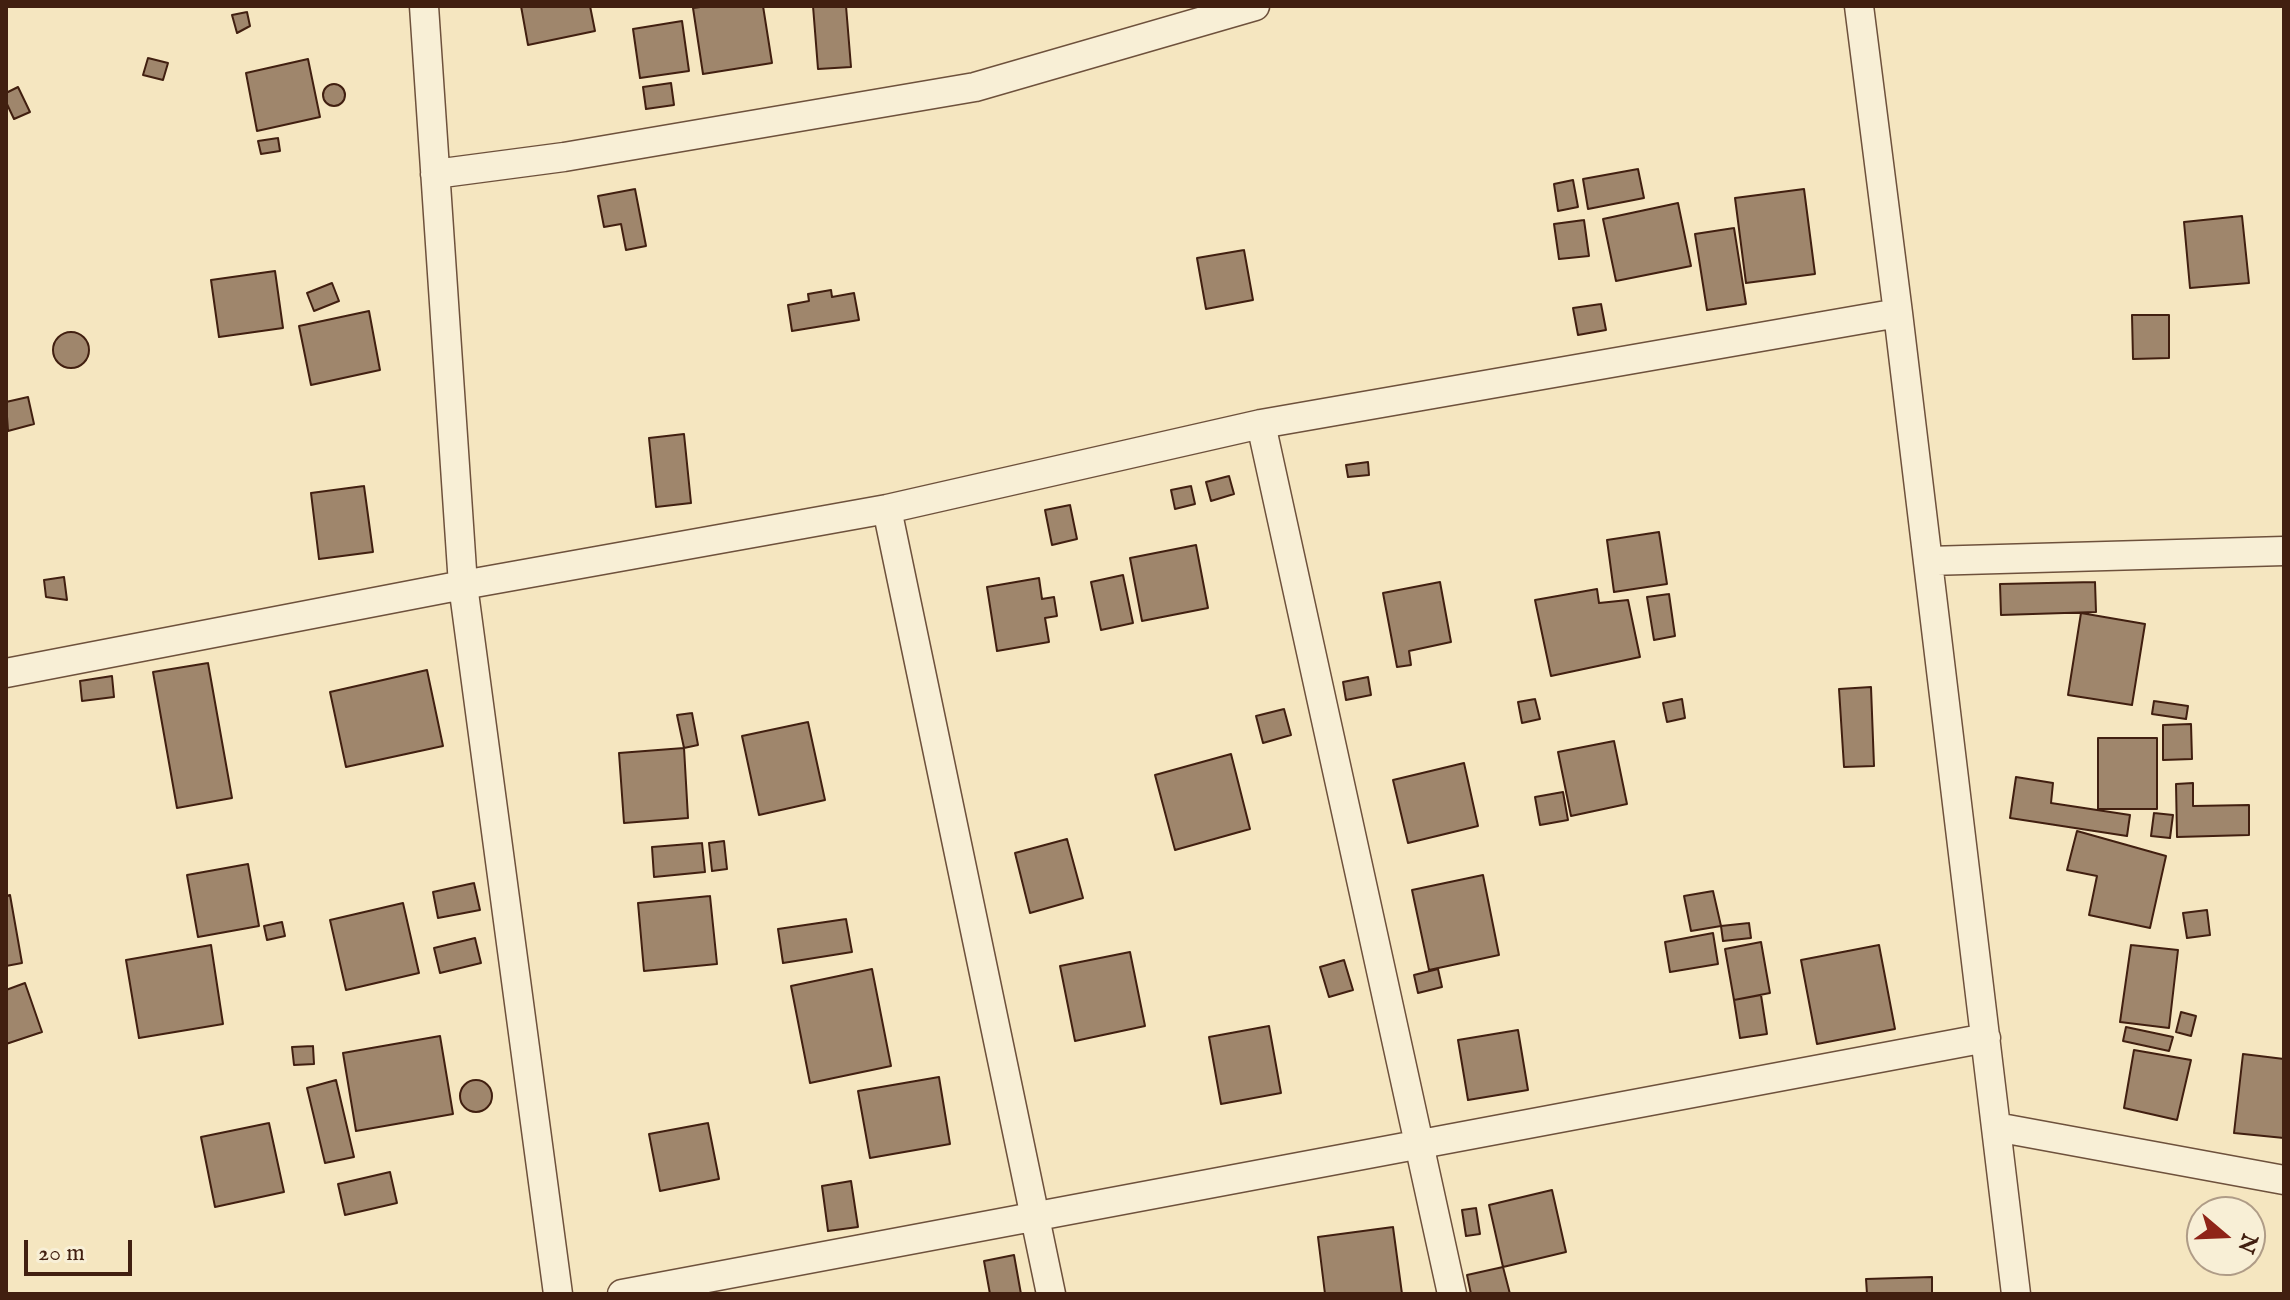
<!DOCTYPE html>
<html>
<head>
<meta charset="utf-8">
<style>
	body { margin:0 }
	#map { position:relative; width:2290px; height:1300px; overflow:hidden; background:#f5e6c0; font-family:"IM FELL English",serif }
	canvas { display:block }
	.frame { position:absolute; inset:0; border:8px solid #411f10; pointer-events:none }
	.north { position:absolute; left:2186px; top:1196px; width:80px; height:80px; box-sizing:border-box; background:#f8efd6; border:2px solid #af9c87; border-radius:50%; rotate:109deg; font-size:22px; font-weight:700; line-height:32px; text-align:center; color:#411f10 }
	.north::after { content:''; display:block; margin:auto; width:28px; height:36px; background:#8f2418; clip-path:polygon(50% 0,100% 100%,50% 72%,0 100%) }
	.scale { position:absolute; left:24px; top:1240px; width:108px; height:36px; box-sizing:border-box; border:4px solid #411f10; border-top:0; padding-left:10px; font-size:24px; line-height:28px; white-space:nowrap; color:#411f10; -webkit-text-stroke:6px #f8efd6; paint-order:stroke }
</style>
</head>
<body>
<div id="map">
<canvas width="2290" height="1300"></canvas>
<div class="frame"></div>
<div class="north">N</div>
<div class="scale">20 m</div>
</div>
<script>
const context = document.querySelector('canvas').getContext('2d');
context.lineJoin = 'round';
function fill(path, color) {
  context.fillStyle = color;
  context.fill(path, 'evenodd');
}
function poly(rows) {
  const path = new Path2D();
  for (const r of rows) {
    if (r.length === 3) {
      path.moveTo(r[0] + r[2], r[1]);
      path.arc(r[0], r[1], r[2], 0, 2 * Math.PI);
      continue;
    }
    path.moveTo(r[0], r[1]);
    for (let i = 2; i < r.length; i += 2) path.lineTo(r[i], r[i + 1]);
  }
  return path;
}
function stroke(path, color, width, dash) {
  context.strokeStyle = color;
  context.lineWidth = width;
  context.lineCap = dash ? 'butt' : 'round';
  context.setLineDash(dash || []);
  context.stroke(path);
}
const building = poly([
	[521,6,590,6,595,31,528,45,521,6],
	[708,6,763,6,772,63,703,74,693,8,708,6],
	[813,6,846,6,851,67,818,69,813,6],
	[247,12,250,26,237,33,232,15,247,12],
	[682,21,689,71,640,78,633,29,682,21],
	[148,58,168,63,163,80,143,75,148,58],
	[308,59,320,117,257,131,246,73,308,59],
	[671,83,674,105,646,109,643,87,671,83],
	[334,95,11],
	[18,87,30,112,14,119,6,102,6,93,18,87],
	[278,138,280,151,261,154,258,141,278,138],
	[1638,169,1644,198,1588,209,1583,179,1638,169],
	[1573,180,1578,207,1558,211,1554,184,1573,180],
	[635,189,646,246,626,250,621,224,604,227,598,196,635,189],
	[1804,189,1815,274,1746,283,1735,198,1804,189],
	[1678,203,1691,266,1616,281,1603,219,1678,203],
	[2242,216,2249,283,2190,288,2184,222,2242,216],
	[1584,220,1589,256,1559,259,1554,224,1584,220],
	[1734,228,1746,304,1707,310,1695,234,1734,228],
	[1244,250,1253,300,1206,309,1197,258,1244,250],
	[275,271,283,328,219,337,211,280,275,271],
	[332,283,339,301,314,311,307,293,332,283],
	[831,290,832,297,854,293,859,320,792,331,788,305,809,301,808,294,831,290],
	[1601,304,1606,330,1578,335,1573,308,1601,304],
	[369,311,380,370,311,385,299,326,369,311],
	[2132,315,2169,315,2169,358,2133,359,2132,315],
	[71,350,18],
	[28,397,34,424,8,431,6,402,28,397],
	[684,434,691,503,656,507,649,438,684,434],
	[1368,462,1369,475,1348,477,1346,465,1368,462],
	[1229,476,1234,494,1211,501,1206,482,1229,476],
	[364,486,373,552,319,559,311,493,364,486],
	[1191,486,1195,504,1175,509,1171,490,1191,486],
	[1070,505,1077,539,1052,545,1045,510,1070,505],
	[1659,532,1667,584,1614,592,1607,540,1659,532],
	[1196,545,1208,608,1142,621,1130,558,1196,545],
	[1123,575,1133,623,1101,630,1091,582,1123,575],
	[64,577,67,600,46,597,44,580,64,577],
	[1039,578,1042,599,1054,597,1057,616,1045,618,1049,642,997,651,987,587,1039,578],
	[1440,582,1451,642,1409,651,1411,665,1397,667,1383,593,1440,582],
	[2095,582,2096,612,2001,615,2000,584,2095,582],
	[1597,589,1599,603,1628,600,1640,657,1551,676,1535,600,1597,589],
	[1669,594,1675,636,1654,640,1647,597,1669,594],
	[2081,613,2145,624,2132,705,2068,695,2081,613],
	[208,663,232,798,177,808,153,672,208,663],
	[427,670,443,746,346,767,330,692,427,670],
	[112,676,114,697,82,701,80,681,112,676],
	[1368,677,1371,695,1346,700,1343,682,1368,677],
	[1871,687,1874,766,1844,767,1839,689,1871,687],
	[1535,699,1540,719,1522,723,1518,702,1535,699],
	[1682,699,1685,718,1667,722,1663,703,1682,699],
	[2154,701,2188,706,2186,719,2152,714,2154,701],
	[1284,709,1291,735,1263,743,1256,716,1284,709],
	[692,713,698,745,684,748,677,715,692,713],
	[808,722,825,800,759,815,742,736,808,722],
	[2191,724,2192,759,2163,760,2163,725,2191,724],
	[2098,738,2157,738,2157,809,2098,809,2098,738],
	[1614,741,1627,804,1571,816,1558,752,1614,741],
	[684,748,688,818,624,823,619,753,684,748],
	[1231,754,1250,829,1175,850,1155,775,1231,754],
	[1464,763,1478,826,1408,843,1393,780,1464,763],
	[2016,777,2053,783,2051,803,2130,815,2127,836,2010,818,2016,777],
	[2193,783,2193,806,2249,805,2249,835,2177,837,2176,784,2193,783],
	[1563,792,1568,820,1540,825,1535,797,1563,792],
	[2154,813,2173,815,2170,838,2151,836,2154,813],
	[2077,831,2166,856,2150,928,2089,915,2097,876,2067,870,2077,831],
	[1067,839,1083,898,1030,913,1015,853,1067,839],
	[724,841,727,869,712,871,709,843,724,841],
	[702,843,705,872,654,877,652,847,702,843],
	[248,864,259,926,198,937,187,875,248,864],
	[1483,875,1499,955,1429,970,1412,890,1483,875],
	[474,883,480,910,438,918,433,892,474,883],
	[1713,891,1721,926,1691,931,1684,896,1713,891],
	[10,895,22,963,6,966,6,896,10,895],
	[710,896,717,964,644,971,638,903,710,896],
	[403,903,419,973,346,990,330,920,403,903],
	[2207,910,2210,935,2187,938,2183,913,2207,910],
	[846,919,852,952,783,963,778,929,846,919],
	[282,922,285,936,267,940,264,926,282,922],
	[1749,923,1751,938,1723,941,1721,926,1749,923],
	[1713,933,1718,964,1670,972,1665,942,1713,933],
	[475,938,481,963,440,973,434,948,475,938],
	[1761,942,1770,993,1734,1000,1725,949,1761,942],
	[211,945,223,1024,139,1038,126,960,211,945],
	[1879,945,1895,1029,1817,1044,1801,960,1879,945],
	[2131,945,2178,950,2169,1028,2120,1022,2131,945],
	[1130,952,1145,1026,1075,1041,1060,966,1130,952],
	[1344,960,1353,990,1329,997,1320,967,1344,960],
	[872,969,891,1066,810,1083,791,986,872,969],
	[1438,969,1442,987,1418,993,1414,975,1438,969],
	[25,983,42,1032,6,1044,6,990,25,983],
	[1761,995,1767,1034,1740,1038,1734,1000,1761,995],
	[2181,1012,2196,1016,2191,1036,2176,1032,2181,1012],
	[1269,1026,1281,1093,1221,1104,1209,1037,1269,1026],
	[2126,1027,2173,1037,2169,1051,2123,1041,2126,1027],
	[1518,1030,1528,1090,1468,1100,1458,1040,1518,1030],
	[440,1036,453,1114,356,1131,343,1053,440,1036],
	[313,1046,314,1064,294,1065,292,1047,313,1046],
	[2134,1050,2191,1060,2177,1120,2124,1108,2134,1050],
	[2243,1054,2284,1059,2284,1138,2234,1133,2243,1054],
	[939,1077,950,1144,870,1158,858,1091,939,1077],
	[476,1096,16],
	[336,1080,354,1157,325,1163,307,1088,336,1080],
	[269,1123,284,1192,215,1207,201,1137,269,1123],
	[708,1123,719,1179,660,1191,649,1134,708,1123],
	[390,1172,397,1203,345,1215,338,1184,390,1172],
	[851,1181,858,1227,828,1231,822,1186,851,1181],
	[1552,1190,1566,1252,1503,1267,1489,1205,1552,1190],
	[1476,1208,1480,1234,1466,1236,1462,1210,1476,1208],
	[1393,1227,1402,1294,1325,1294,1318,1237,1393,1227],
	[1014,1255,1021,1294,990,1294,984,1261,1014,1255],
	[1503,1267,1510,1294,1471,1294,1467,1275,1503,1267],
	[1932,1277,1932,1294,1867,1294,1866,1279,1932,1277]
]);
fill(building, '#9f866c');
stroke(building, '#411f10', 2);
const minor = poly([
	[424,6,463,585,558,1294],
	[1859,6,1898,313,2016,1294],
	[435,174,564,157,975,87,1255,6],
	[1261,424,1452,1294],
	[887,509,1051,1294],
	[1928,561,2284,551],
	[6,673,463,585,887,509,1261,424,1898,313],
	[1996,1127,2284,1180],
	[622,1294,1986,1038]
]);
stroke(minor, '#6e513c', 31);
stroke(minor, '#f8efd6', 28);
</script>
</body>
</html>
